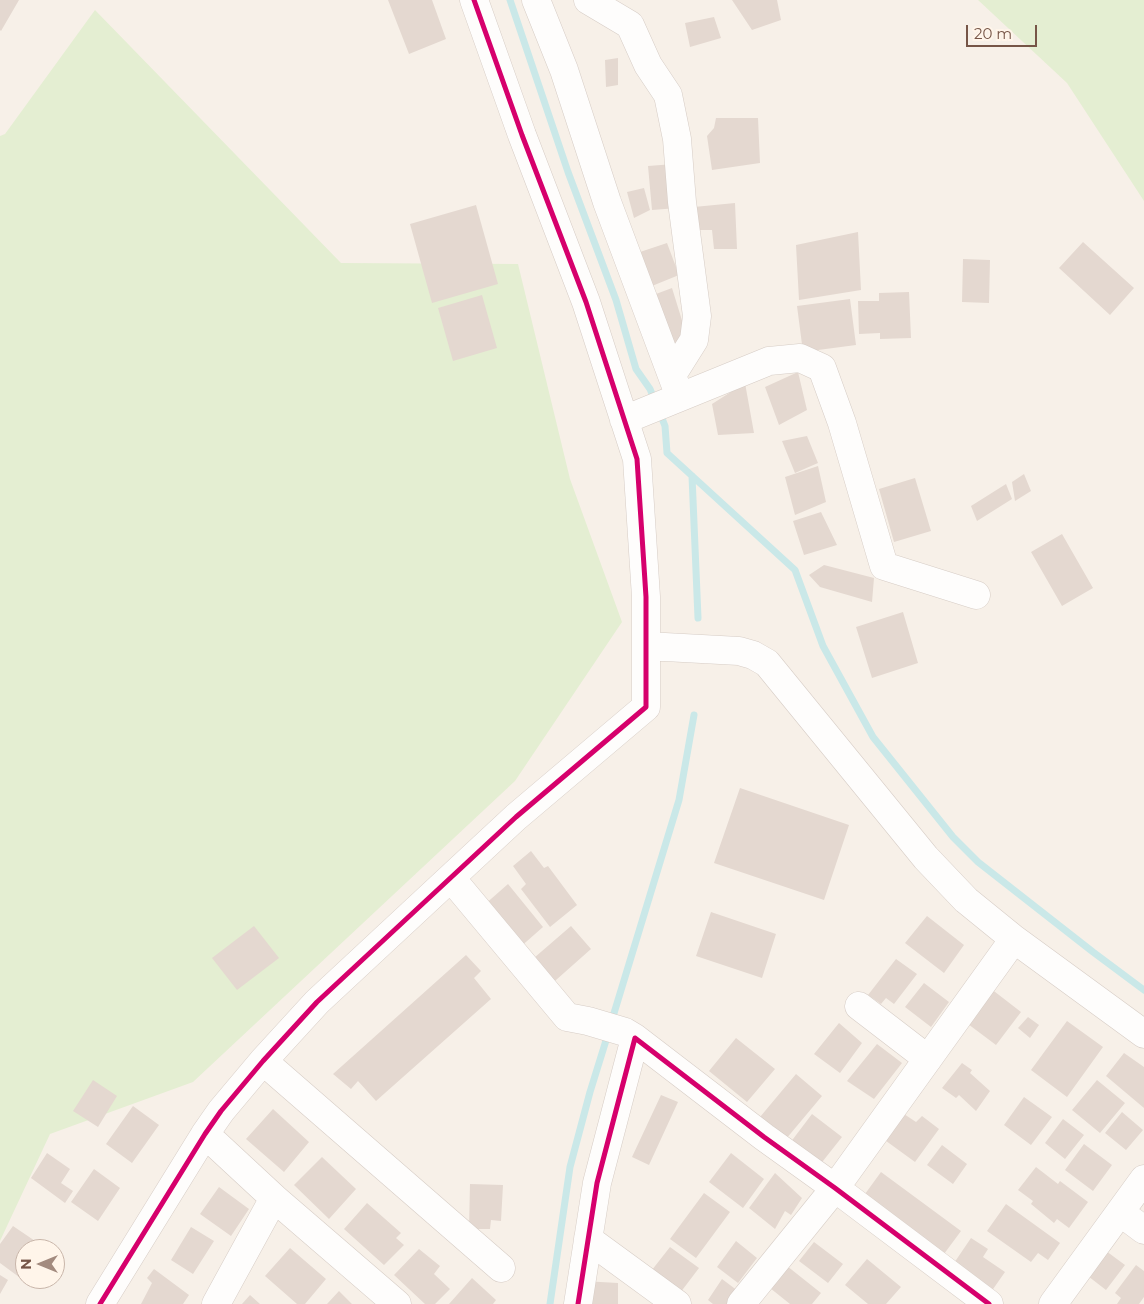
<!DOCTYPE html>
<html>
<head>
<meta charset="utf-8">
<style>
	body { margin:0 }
	#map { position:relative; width:1144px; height:1304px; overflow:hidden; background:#f7f0e8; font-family:Montserrat,sans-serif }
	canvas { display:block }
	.north { position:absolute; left:15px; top:1239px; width:50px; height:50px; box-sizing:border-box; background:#fff5ea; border:1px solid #c8b5a9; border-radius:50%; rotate:270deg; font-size:14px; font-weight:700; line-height:20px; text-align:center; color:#765547 }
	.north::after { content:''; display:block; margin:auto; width:18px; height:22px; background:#a38b7f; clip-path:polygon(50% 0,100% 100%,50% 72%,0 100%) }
	.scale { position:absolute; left:966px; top:25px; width:71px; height:22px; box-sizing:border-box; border:2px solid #765547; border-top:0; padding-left:6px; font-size:15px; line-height:18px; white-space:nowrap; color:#765547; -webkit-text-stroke:4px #fff5ea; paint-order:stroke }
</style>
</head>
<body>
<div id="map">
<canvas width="1144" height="1304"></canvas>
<div class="north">N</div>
<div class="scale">20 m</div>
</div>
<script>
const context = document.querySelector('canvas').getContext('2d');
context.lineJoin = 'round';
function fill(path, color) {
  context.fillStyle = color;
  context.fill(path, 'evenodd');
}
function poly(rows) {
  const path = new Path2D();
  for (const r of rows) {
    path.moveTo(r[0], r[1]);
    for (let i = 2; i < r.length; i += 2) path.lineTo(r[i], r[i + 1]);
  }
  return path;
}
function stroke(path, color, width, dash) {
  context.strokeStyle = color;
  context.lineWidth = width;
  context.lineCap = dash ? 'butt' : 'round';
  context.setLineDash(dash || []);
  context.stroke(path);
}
fill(poly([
	[978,0,1144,0,1144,201,1067,83],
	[95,10,341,263,518,264,570,479,622,622,515,781,193,1082,50,1134,0,1241,0,136,5,134]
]), '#e4eed2');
stroke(poly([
	[510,0,568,172,616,300,636,369,650,389,655,401],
	[659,411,665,426,667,453,795,570,823,646,873,737,953,837,978,862,1093,952,1144,990],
	[692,476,698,618],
	[611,1023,679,800,694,715],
	[550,1304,570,1167,590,1092,608,1034]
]), '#cae8e8', 7);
fill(poly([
	[0,0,19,0,1,31,0,30],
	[388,0,432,0,446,39,409,54],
	[732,0,777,0,781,20,752,30],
	[714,17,721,38,690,47,685,23],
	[618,58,618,85,606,87,605,60],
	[716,118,758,118,760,163,712,170,707,136,714,128],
	[674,164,678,208,652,210,648,166],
	[644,188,650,210,634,218,627,192],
	[735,203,737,249,714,249,712,230,695,230,694,207],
	[476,205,498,284,432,303,410,224],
	[858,232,861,290,799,300,796,245],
	[1083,242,1134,288,1110,315,1059,268],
	[667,243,679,275,647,288,634,254],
	[963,259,990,260,989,303,962,302],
	[672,288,689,343,665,351,648,297],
	[909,292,911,338,880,339,880,333,859,334,858,301,879,301,879,293],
	[482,295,497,348,453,361,438,308],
	[850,299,856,345,803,352,797,306],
	[798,372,807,410,779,425,765,387],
	[745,383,754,433,718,435,712,404],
	[807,436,818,463,795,473,782,441],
	[818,466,826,502,795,515,785,477],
	[1024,474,1031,491,1015,501,1012,482],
	[915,478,931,531,894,542,879,489],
	[1006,484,1012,499,977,521,971,506],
	[821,512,837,545,804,555,793,521],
	[1062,534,1093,588,1062,606,1031,552],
	[824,565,874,578,872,602,820,587,809,575],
	[903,612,918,663,872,678,856,627],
	[740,788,849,825,824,900,714,863],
	[531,851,544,868,548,866,577,905,550,927,521,889,526,884,513,866],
	[508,884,543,927,518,949,483,906],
	[711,912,776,934,762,978,696,956],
	[927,916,964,945,944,973,905,943],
	[254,926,279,958,237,990,212,958],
	[571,926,591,949,547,988,527,964],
	[466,955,481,971,474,978,491,999,376,1101,358,1081,351,1089,333,1074],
	[896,959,917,974,894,1004,886,998,881,1004,868,995],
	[924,983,949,1002,931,1027,905,1007],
	[990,988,1021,1012,996,1045,964,1021],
	[1028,1017,1039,1025,1030,1038,1018,1028],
	[1067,1021,1103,1047,1067,1097,1031,1070],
	[839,1023,862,1043,840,1073,814,1054],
	[736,1038,775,1069,747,1102,709,1071],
	[877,1044,902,1063,874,1099,847,1081],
	[1124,1053,1144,1067,1144,1108,1106,1076],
	[962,1063,972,1070,970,1073,990,1091,976,1111,959,1095,956,1098,942,1088],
	[796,1074,822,1096,786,1139,760,1117],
	[93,1080,117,1096,98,1127,73,1111],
	[1097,1080,1125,1103,1100,1133,1072,1110],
	[661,1095,678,1102,649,1165,632,1157],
	[1024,1097,1052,1117,1031,1145,1004,1125],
	[133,1106,159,1125,132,1163,106,1144],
	[273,1109,309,1142,284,1172,246,1139],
	[1122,1112,1143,1130,1126,1150,1105,1133],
	[812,1114,842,1137,819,1166,790,1143],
	[904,1114,916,1122,922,1116,939,1129,915,1162,882,1138],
	[1063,1119,1084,1135,1065,1159,1045,1143],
	[1084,1144,1112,1165,1093,1191,1065,1170],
	[942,1145,967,1164,953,1184,927,1165],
	[47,1153,70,1169,61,1183,73,1191,65,1203,31,1178],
	[731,1153,764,1179,743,1208,709,1182],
	[322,1157,356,1189,329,1219,294,1185],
	[1036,1167,1058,1184,1060,1181,1088,1202,1069,1228,1057,1219,1054,1223,1031,1204,1033,1201,1018,1190],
	[94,1169,120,1188,98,1221,71,1202],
	[881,1172,961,1231,944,1254,865,1194],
	[775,1173,802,1198,791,1215,785,1211,775,1229,749,1208],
	[470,1184,503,1185,501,1221,491,1220,490,1229,469,1229],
	[219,1187,249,1209,231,1236,200,1214],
	[704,1193,730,1212,696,1258,670,1239],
	[367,1203,401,1233,396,1238,404,1245,384,1265,344,1229],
	[1006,1204,1060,1243,1048,1260,1038,1253,1031,1262,987,1231],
	[13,1226,41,1245,38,1249,25,1249,25,1268,19,1277,0,1263,0,1244],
	[191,1227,214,1241,193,1274,171,1260],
	[971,1238,988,1249,983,1257,1005,1272,991,1292,952,1266],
	[736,1241,757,1258,738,1283,717,1267],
	[814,1242,843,1264,828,1283,799,1261],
	[670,1247,699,1268,677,1297,648,1275],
	[290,1248,326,1279,305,1304,297,1304,265,1276],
	[1102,1248,1125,1265,1106,1290,1084,1273],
	[419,1249,440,1266,434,1274,450,1289,435,1304,425,1304,394,1275],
	[867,1259,901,1287,886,1304,868,1304,845,1285],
	[1136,1265,1144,1271,1144,1297,1139,1304,1117,1304,1121,1298,1115,1293],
	[787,1266,821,1293,812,1304,790,1304,770,1288],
	[154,1269,189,1295,183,1304,141,1304,152,1283,147,1278],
	[0,1275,8,1280,0,1294],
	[472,1278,496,1300,493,1304,449,1304],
	[722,1279,738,1291,730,1304,713,1304,708,1300],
	[583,1281,618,1283,618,1304,580,1304],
	[339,1291,352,1304,327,1304],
	[250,1295,260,1304,242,1304]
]), '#e4d8d0');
const minor = poly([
	[536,0,564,70,607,202,680,397],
	[588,0,630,25,648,65,668,95,677,139,682,202,697,316,694,340,672,375],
	[624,420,769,361,800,358,822,368,842,423,884,566,976,595],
	[646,646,739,651,753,655,767,663,926,858,966,900,1014,939,1144,1034],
	[451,878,567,1017,588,1021,625,1032,635,1038],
	[859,1006,928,1059],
	[263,1061,501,1268],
	[205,1134,274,1198,397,1304],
	[1120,1212,1144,1230],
	[588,1239,677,1304],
	[100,1304,205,1134,221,1111,263,1061,317,1002,516,817,646,707,646,597,637,459,586,302,522,135,474,0],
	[216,1304,274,1198],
	[578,1304,597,1183,635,1038,764,1137,835,1188,989,1304],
	[741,1304,835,1188,1014,939],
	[1053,1304,1144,1179]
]);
stroke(minor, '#d6ccc5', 29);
stroke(minor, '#fefdfc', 28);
stroke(poly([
	[100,1304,205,1134,221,1111,263,1061,317,1002,516,817,646,707,646,597,637,459,586,302,522,135,474,0],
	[578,1304,597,1183,635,1038,764,1137,835,1188,989,1304]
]), '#d6006c', 5);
</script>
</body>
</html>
